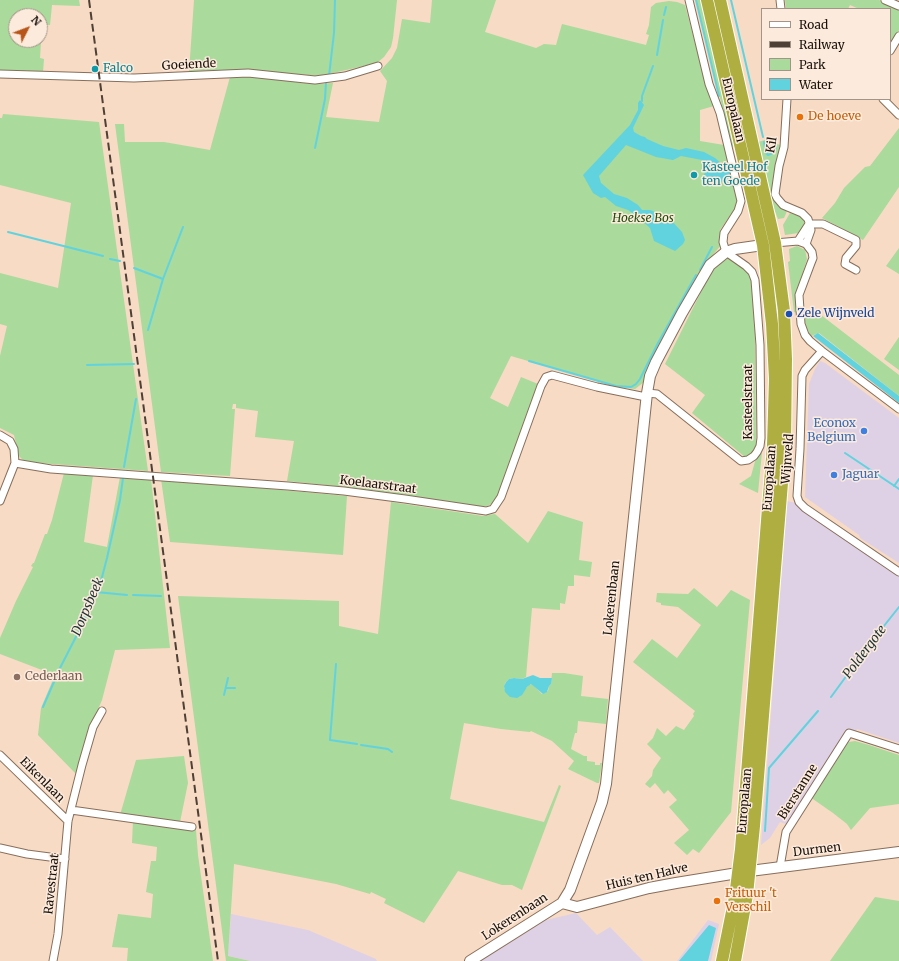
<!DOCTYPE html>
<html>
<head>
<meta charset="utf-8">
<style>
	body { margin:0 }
	#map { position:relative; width:899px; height:961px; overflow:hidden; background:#f7dbc4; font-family:Merriweather,serif }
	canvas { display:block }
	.legend { position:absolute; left:761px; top:8px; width:130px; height:92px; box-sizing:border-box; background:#fcebdd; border:1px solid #a29488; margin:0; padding:5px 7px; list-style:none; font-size:12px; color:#1a1109 }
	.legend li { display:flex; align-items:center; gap:8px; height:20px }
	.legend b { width:20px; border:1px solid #a29488 }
	.north { position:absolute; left:8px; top:8px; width:40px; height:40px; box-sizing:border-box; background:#fcebdd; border:1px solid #a29488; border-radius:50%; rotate:48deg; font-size:11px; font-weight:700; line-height:16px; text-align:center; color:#1a1109 }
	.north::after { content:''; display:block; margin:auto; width:14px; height:18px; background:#b8561a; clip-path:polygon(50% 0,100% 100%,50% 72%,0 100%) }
</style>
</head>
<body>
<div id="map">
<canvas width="899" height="961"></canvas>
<ul class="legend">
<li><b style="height:5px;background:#fff"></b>Road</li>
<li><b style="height:5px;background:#4e4035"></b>Railway</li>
<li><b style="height:11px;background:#aada9c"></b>Park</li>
<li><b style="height:11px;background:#61d3de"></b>Water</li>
</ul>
<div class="north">N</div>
</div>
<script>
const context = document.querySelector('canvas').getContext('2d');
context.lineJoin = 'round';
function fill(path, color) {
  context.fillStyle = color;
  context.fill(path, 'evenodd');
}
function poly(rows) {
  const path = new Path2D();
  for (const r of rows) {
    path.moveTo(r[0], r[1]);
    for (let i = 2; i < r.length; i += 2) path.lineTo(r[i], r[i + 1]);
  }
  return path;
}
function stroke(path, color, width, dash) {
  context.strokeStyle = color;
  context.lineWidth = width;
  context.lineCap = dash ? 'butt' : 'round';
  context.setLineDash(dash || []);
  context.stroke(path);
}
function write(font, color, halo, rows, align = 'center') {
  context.font = font + ' Merriweather,serif';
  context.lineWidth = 3;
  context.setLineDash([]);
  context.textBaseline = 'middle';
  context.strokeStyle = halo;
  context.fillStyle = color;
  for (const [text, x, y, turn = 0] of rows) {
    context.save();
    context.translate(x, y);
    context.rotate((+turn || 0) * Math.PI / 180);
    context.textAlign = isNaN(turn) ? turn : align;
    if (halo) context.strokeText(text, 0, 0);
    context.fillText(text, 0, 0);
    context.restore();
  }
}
fill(poly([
	[820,361,825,363,899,418,899,563,860,538,859,535,805,497,809,384,815,369],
	[787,501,796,503,899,576,899,743,857,729,849,742,840,750,791,826,780,822,770,838,761,845],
	[576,913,597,935,610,927,643,961,480,961,546,920],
	[231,914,308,930,376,959,377,961,250,961,228,956],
	[708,920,719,924,711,961,677,961]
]), '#dfd1e5');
fill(poly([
	[0,0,79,0,80,6,52,5,50,25,42,25,40,58,44,59,43,72,0,71],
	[16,16,40,16,40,40,16,40],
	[194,0,397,0,393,38,391,47,384,57,378,62,368,65,320,76,247,70,189,72],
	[432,0,496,0,485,32,536,48,544,44,556,45,562,24,646,45,649,35,646,34,649,25,651,7,656,3,669,1,677,2,685,5,706,84,714,106,700,110,700,141,724,145,736,186,738,204,720,230,721,245,699,272,671,323,644,382,635,389,617,387,511,356,490,398,508,407,521,377,538,384,497,499,493,503,487,506,478,507,355,488,287,481,294,441,255,437,258,411,236,408,236,404,233,404,232,409,235,409,230,476,161,472,115,124,124,124,125,142,164,142,210,150,230,77,250,77,317,84,333,83,326,117,379,122,387,81,380,71,392,58,397,48,402,19,430,23],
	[696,0,701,0,734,146,732,147],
	[785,0,879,0,899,9,899,30,890,46,891,24,890,23,890,9,859,9,850,5,848,9,786,9],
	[3,114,99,122,148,471,25,462,19,456,14,435,0,428,0,356,7,326,0,324,0,273,58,288,71,203,0,185,0,118,2,118],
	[899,128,899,187,863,240,822,218,835,203,844,188,865,167,870,166],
	[765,140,769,153,771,152,777,144,780,145,773,178,772,193,776,203,787,211,784,218,778,219,773,206,758,142],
	[790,213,802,217,804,221,804,227,801,232,798,233,785,235,783,225],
	[797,246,805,250,807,259,798,288,797,313,794,312,788,262,790,261,789,249],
	[899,248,899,274,886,266],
	[729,258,744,268,749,274,752,283,755,321,756,445,751,454,745,457,692,413,705,395,665,364,711,272,719,264],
	[804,315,821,315,899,375,899,396,819,333,811,336,806,327],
	[899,337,899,370,884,359],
	[762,452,758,493,739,484,751,476,756,458],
	[64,473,93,475,84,542,107,547,120,477,151,479,170,648,115,650,102,700,90,728,76,774,38,735,41,708,55,675,0,654,0,638,16,601,33,567,31,566,33,563,34,563,45,534,47,534,52,520],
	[161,479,347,496,343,555,170,542],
	[391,502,483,516,495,514,528,543,548,511,583,522,579,560,592,562,590,577,574,575,574,586,568,586,565,604,560,603,560,610,532,608,526,677,522,679,514,678,509,679,505,683,504,689,526,688,529,685,532,684,542,694,548,691,549,686,551,684,552,673,564,673,583,676,581,696,608,699,606,724,578,721,577,733,575,733,571,749,584,756,587,756,587,761,595,762,595,765,600,765,600,763,602,763,599,783,597,783,568,769,574,761,552,741,531,731,530,732,501,729,464,723,450,799,544,822,559,785,561,786,522,890,512,885,502,885,458,871,424,923,384,903,386,899,371,892,370,894,336,884,234,864,228,956,250,961,226,961,178,596,339,601,339,626,378,634],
	[694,588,717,607,731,590,750,600,731,812,699,853,693,849,687,855,674,843,689,830,669,807,677,800,668,790,664,794,655,783,650,788,645,784,652,776,653,770,661,758,647,744,653,738,657,728,666,736,676,726,684,730,694,716,693,714,695,711,633,662,652,639,677,658,701,625,678,607,661,605,661,603,656,602,657,593,688,594],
	[855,741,869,745,899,755,899,804,870,808,851,830,847,824,833,813,810,797,840,750,849,742],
	[184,756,188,783,179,827,196,830,198,855,213,961,127,961,128,948,112,947,118,914,151,918,153,894,146,892,151,861,156,861,157,847,132,843,133,821,120,815,136,760],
	[875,897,899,901,899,961,830,961]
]), '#aada9c');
fill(poly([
	[640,100,644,105,633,128,634,132,641,136,645,137,647,139,663,146,679,150,686,148,704,152,715,158,729,170,734,186,733,187,726,182,703,181,702,179,709,164,702,160,681,156,673,160,656,157,626,145,599,176,601,183,614,194,627,198,638,205,642,210,650,210,661,214,669,218,682,232,685,240,683,244,675,251,654,241,650,228,638,217,628,210,616,206,605,197,601,198,593,193,583,175,630,125,638,110,638,103],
	[818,333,899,396,899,403,813,336],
	[533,675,540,678,552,678,551,684,549,686,547,692,543,694,531,684,527,687,522,695,517,698,510,697,505,692,504,686,506,682,509,679,514,678,522,679],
	[709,925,716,928,708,961,679,961]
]), '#61d3de');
stroke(poly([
	[696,0,719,96],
	[731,0,763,137],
	[664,15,666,7],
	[657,55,663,20],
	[329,76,334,33,335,0],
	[642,101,642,96,653,66],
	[764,142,766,153,768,155,773,153,776,147],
	[315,148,325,99,326,82],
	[8,232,103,256],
	[110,259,120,261],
	[134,268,163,279],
	[700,270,712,247],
	[148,330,163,279,183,227],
	[529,361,616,386,631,387,636,384,640,379,658,343,696,275],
	[87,365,134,364],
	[845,453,899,489],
	[124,467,136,399],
	[894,486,899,479],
	[96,592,127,595],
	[133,595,161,596],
	[336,664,330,740,357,744],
	[226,688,235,688],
	[224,695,228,678],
	[831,697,872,641,899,607],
	[43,707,60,668,81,627,101,581,107,558,120,500,123,478],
	[361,745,388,749,392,752],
	[765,831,769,768,818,711]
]), '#61d3de', 2);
const street = poly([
	[780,0,781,9],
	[885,0,899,6],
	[890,51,899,36],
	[0,74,134,78,248,73,315,80,345,76,378,66],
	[787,99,784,147,779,166,775,194,777,198,783,205,802,213,808,219,811,230,806,244],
	[883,99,899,115],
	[809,224,823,224,856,240,856,246,846,258,845,264,856,270],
	[798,241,809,224],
	[775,243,798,241,806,244,812,252,813,258,811,263,799,295,801,324,805,335,810,341,822,351,899,409],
	[822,351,805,370,802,376,800,449,797,496,799,502,805,508,899,572],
	[647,393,657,394,741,461,748,460,754,456,757,452,760,446,761,438,760,345,755,280,752,272,746,266,726,252,723,242,724,233,738,211,741,201,720,113,709,84,689,0],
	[0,435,10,441,14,449,15,463,0,501],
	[15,463,51,469,288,486,344,491,405,499,486,511,493,509,501,497,541,386,546,377,552,375,597,387,646,397],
	[0,755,68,821],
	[71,810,192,827],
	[0,848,27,854,65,859],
	[780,867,786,832,849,733,899,749],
	[53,961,58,934,68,821,82,765,93,727,102,711]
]);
const secondary = poly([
	[562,903,577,907,649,888,676,883,750,871,899,852],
	[470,961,562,903,570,890,602,802,606,784,647,393,650,376,656,362,682,313,710,265,726,252,735,249,770,244]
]);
const highway = poly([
	[707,0,763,245,772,324,775,379,773,445,741,849,735,897,722,961],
	[720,0,775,243,784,311,786,359,785,446,754,826,747,895,735,961]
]);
stroke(street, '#876e5a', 9);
stroke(secondary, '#876e5a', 12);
stroke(highway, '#fff', 14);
stroke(street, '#fff', 7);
stroke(secondary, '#fff', 10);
stroke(highway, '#afaf41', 12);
stroke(poly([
	[89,0,218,961]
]), '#4e4035', 2, [8, 4]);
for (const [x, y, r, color] of [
	[95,69,4,"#0f9aa8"],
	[800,117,4,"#e8710a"],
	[694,175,4,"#0f9aa8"],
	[789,314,4,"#1a4fb4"],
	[864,431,4,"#3f7fe0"],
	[834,475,4,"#3f7fe0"],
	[17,677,4,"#8d6e63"],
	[717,901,4,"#e8710a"]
]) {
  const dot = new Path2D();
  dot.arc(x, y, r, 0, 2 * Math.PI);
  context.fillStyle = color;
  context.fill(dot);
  stroke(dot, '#fcebdd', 1.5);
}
write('12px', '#1a1109', '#fcebdd', [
	["Goeiende",189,65,-3],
	["Europalaan",733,110,77],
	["Kil",772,145,-81],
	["Kasteelstraat",749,402,-90],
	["Wijnveld",788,459,-86],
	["Europalaan",770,478,-86],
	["Koelaarstraat",378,485,7],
	["Lokerenbaan",612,598,-84],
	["Eikenlaan",42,780,45],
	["Bierstanne",798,792,-58],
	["Europalaan",745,801,-85],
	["Durmen",817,850,-7],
	["Huis ten Halve",647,877,-13],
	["Ravestraat",52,884,-84],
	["Lokerenbaan",515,917,-33]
]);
write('12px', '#0d838f', '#fcebdd', [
	["Falco",103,69],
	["Kasteel Hof",702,168],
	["ten Goede",702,182]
], 'left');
write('12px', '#c56008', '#fcebdd', [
	["De hoeve",808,117],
	["Frituur 't",725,894],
	["Verschil",725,908]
], 'left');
write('italic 12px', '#1d4c09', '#fcebdd', [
	["Hoekse Bos",643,219]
]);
write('12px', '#164399', '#fcebdd', [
	["Zele Wijnveld",797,314]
], 'left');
write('12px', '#366cbe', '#fcebdd', [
	["Econox",856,424],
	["Belgium",856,438],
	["Jaguar",842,475,"left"]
], 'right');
write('12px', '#785e54', '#fcebdd', [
	["Cederlaan",25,677]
], 'left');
write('italic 13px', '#1e3335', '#fcebdd', [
	["Dorpsbeek",88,607,-67],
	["Poldergote",865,652,-53]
]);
</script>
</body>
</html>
